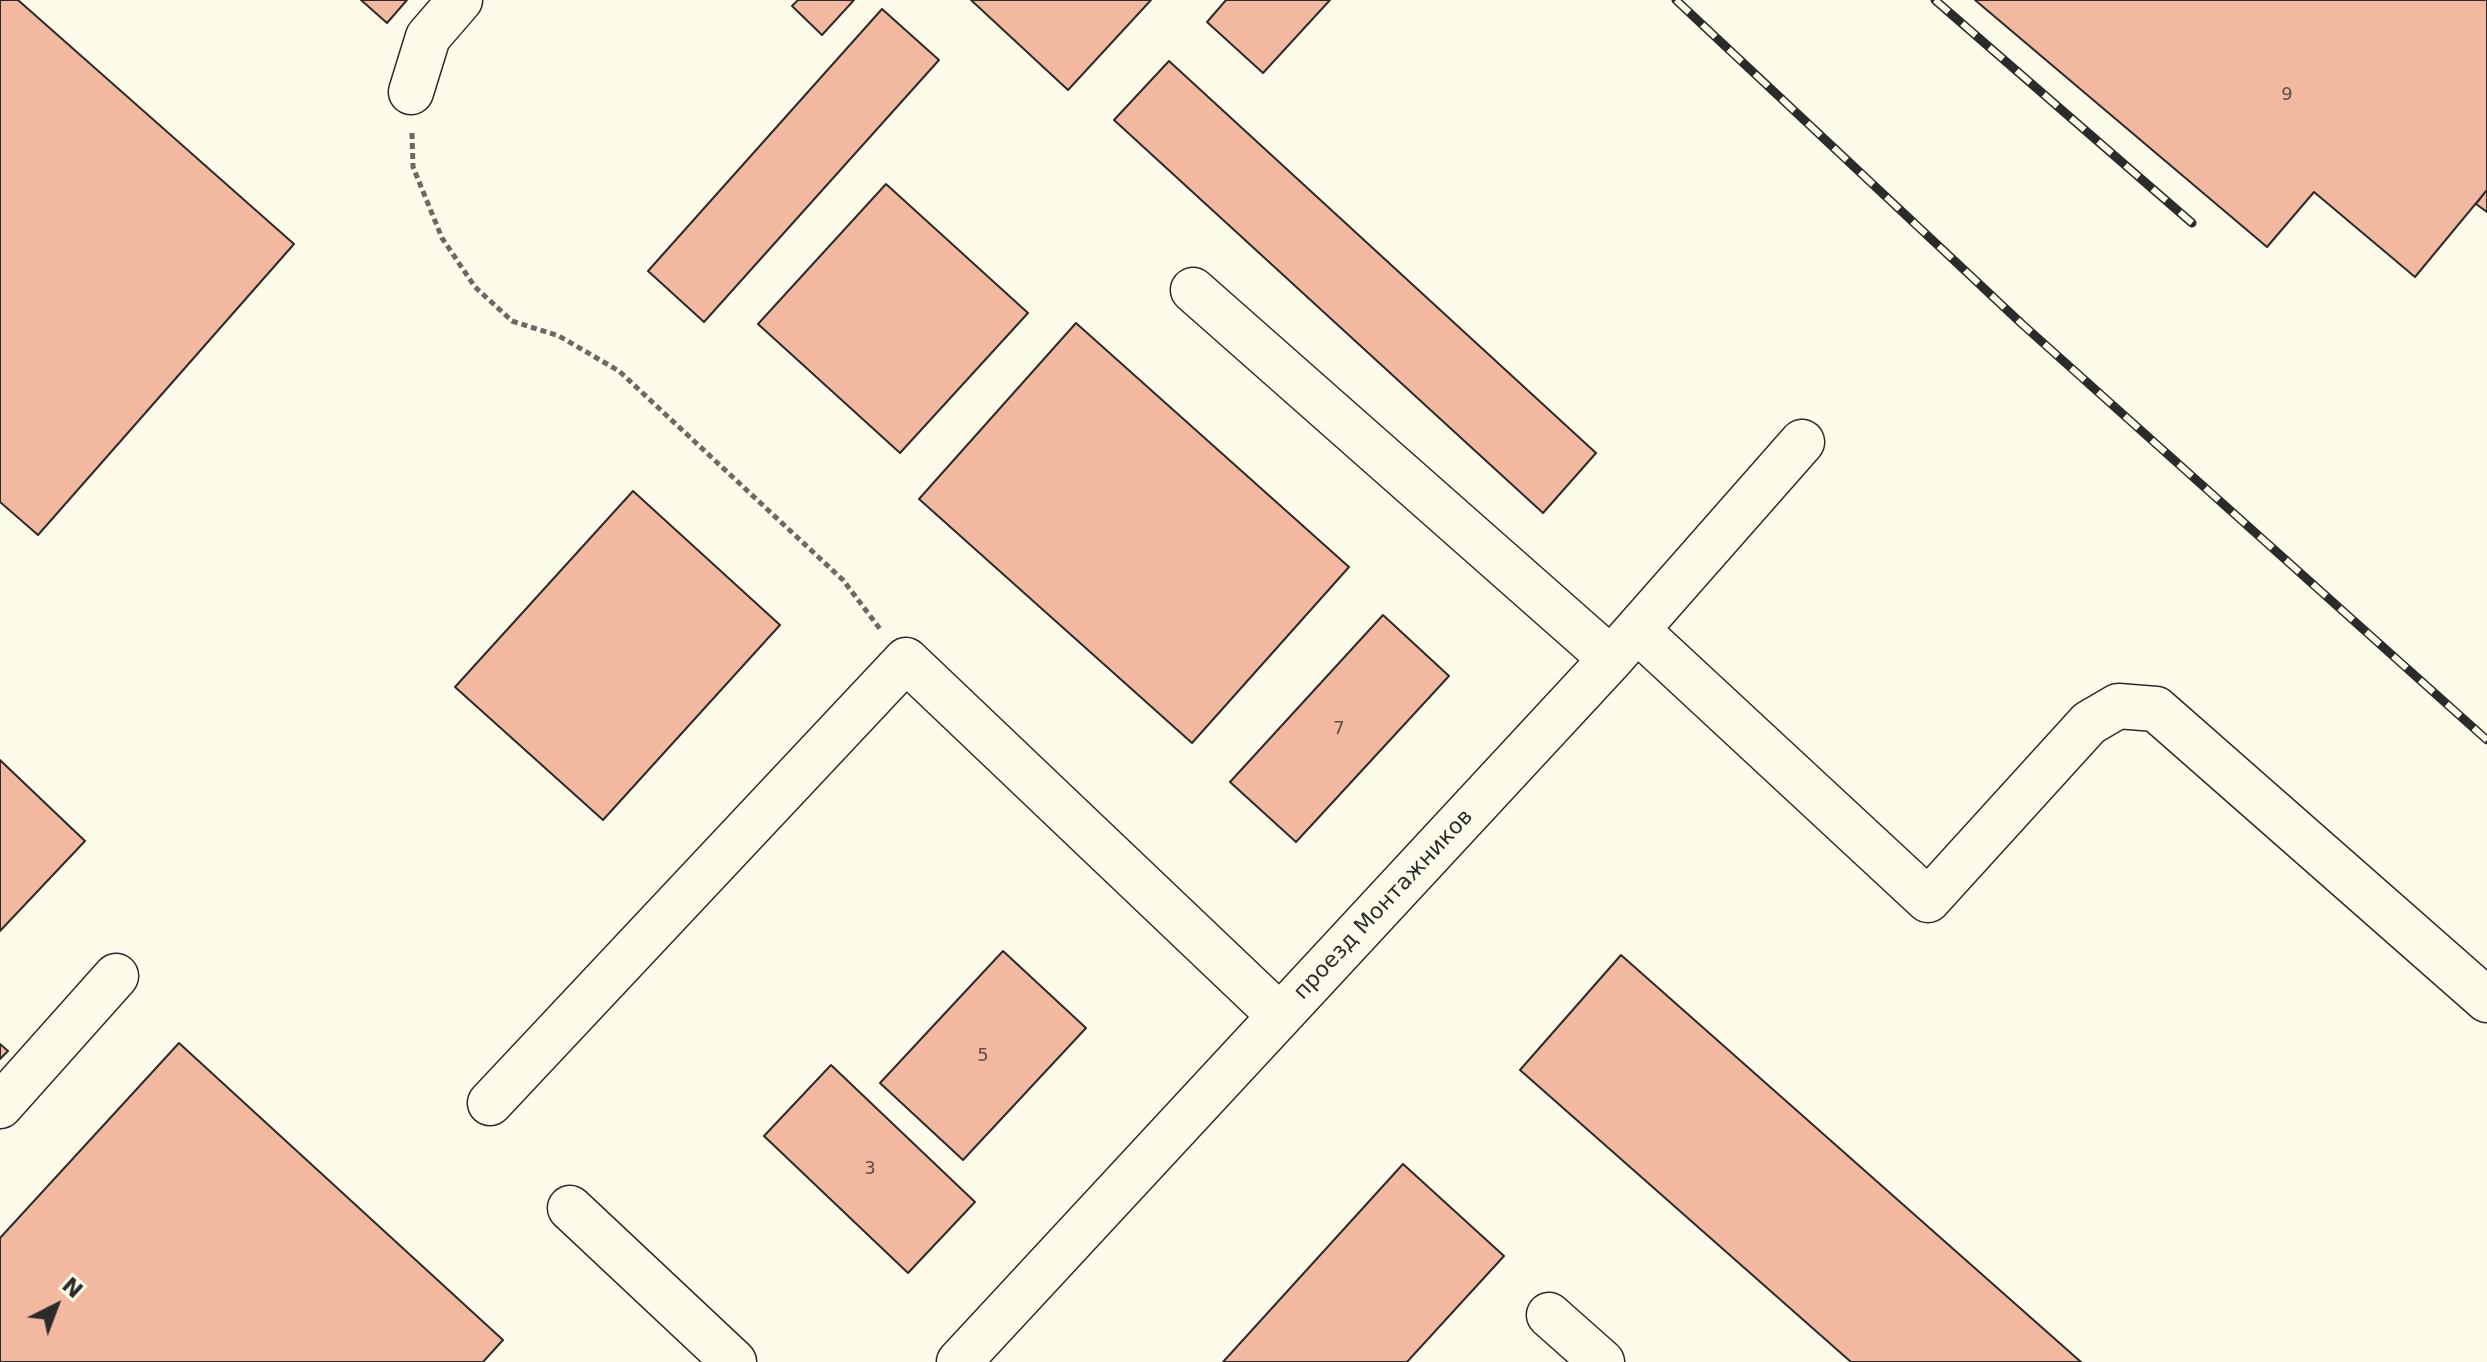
<!DOCTYPE html>
<html>
<head>
<meta charset="utf-8">
<style>
	body { margin:0 }
	#map { position:relative; width:2487px; height:1362px; overflow:hidden; background:#fdfbea; font-family:"DejaVu Sans",sans-serif }
	canvas { display:block }
	.north { position:absolute; left:16px; top:1266px; width:80px; height:80px; -webkit-text-stroke:6px #fdfbea; paint-order:stroke; rotate:42deg; font-size:22px; font-weight:700; line-height:32px; text-align:center; color:#2b2b2b }
	.north::after { content:''; display:block; margin:auto; width:28px; height:36px; background:#2b2b2b; clip-path:polygon(50% 0,100% 100%,50% 72%,0 100%) }
</style>
</head>
<body>
<div id="map">
<canvas width="2487" height="1362"></canvas>
<div class="north">N</div>
</div>
<script>
const context = document.querySelector('canvas').getContext('2d');
context.lineJoin = 'round';
function fill(path, color) {
  context.fillStyle = color;
  context.fill(path, 'evenodd');
}
function poly(rows) {
  const path = new Path2D();
  for (const r of rows) {
    path.moveTo(r[0], r[1]);
    for (let i = 2; i < r.length; i += 2) path.lineTo(r[i], r[i + 1]);
  }
  return path;
}
function stroke(path, color, width, dash) {
  context.strokeStyle = color;
  context.lineWidth = width;
  context.lineCap = dash ? 'butt' : 'round';
  context.setLineDash(dash || []);
  context.stroke(path);
}
function write(font, color, halo, rows, align = 'center') {
  context.font = font + ' "DejaVu Sans",sans-serif';
  context.lineWidth = 6;
  context.setLineDash([]);
  context.textBaseline = 'middle';
  context.strokeStyle = halo;
  context.fillStyle = color;
  for (const [text, x, y, turn = 0] of rows) {
    context.save();
    context.translate(x, y);
    context.rotate((+turn || 0) * Math.PI / 180);
    context.textAlign = isNaN(turn) ? turn : align;
    if (halo) context.strokeText(text, 0, 0);
    context.fillText(text, 0, 0);
    context.restore();
  }
}
const building = poly([
	[0,0,18,0,294,244,38,535,0,502,0,0],
	[361,0,407,0,387,23,361,0],
	[798,0,854,0,822,35,792,6,798,0],
	[971,0,1151,0,1068,90,971,0],
	[1226,0,1330,0,1263,73,1207,22,1226,0],
	[1975,0,2487,0,2487,190,2415,277,2314,192,2267,247,1975,0],
	[882,9,939,60,704,322,648,271,882,9],
	[1169,61,1596,453,1543,513,1114,120,1169,61],
	[886,184,1028,313,900,453,758,324,886,184],
	[2487,190,2487,212,2476,204,2487,190],
	[1076,323,1349,567,1192,743,919,499,1076,323],
	[633,491,780,625,603,820,455,687,633,491],
	[1383,615,1449,676,1296,842,1230,782,1383,615],
	[0,760,85,841,0,931,0,760],
	[1003,951,1086,1028,963,1160,880,1083,1003,951],
	[1621,955,2081,1362,1851,1362,1520,1070,1621,955],
	[179,1043,503,1340,483,1362,0,1362,0,1238,179,1043],
	[0,1044,8,1051,0,1059,0,1044],
	[831,1065,975,1202,908,1273,764,1136,831,1065],
	[1403,1164,1504,1256,1407,1362,1223,1362,1403,1164]
]);
fill(building, '#f2b8a0');
stroke(building, '#2b2b2b', 2);
const minor = poly([
	[411,92,428,37,460,0],
	[1193,290,1611,659],
	[1637,630,1928,900,2089,723,2118,706,2156,709,2487,1000],
	[490,1103,906,660,1280,1016],
	[0,1106,116,976],
	[570,1208,734,1362],
	[1549,1315,1602,1362],
	[959,1362,1611,659,1802,442]
]);
stroke(minor, '#2b2b2b', 47);
stroke(poly([
	[412,133,413,167,442,238,475,287,512,321,559,336,619,371,843,580,880,629]
]), '#6a6964', 5, [6, 4]);
stroke(minor, '#fdfbea', 44);
const rail = poly([
	[1676,0,2022,324,2487,740],
	[1935,0,2192,223]
]);
stroke(rail, '#2b2b2b', 9);
stroke(rail, '#fdfbea', 6, [18]);
write('18px', '#5d4e48', null, [
	["9",2287,95],
	["7",1339,729],
	["5",983,1056],
	["3",870,1169]
]);
write('22px', '#2b2b2b', '#fdfbea', [
	["проезд Монтажников",1384,905,-47]
]);
</script>
</body>
</html>
